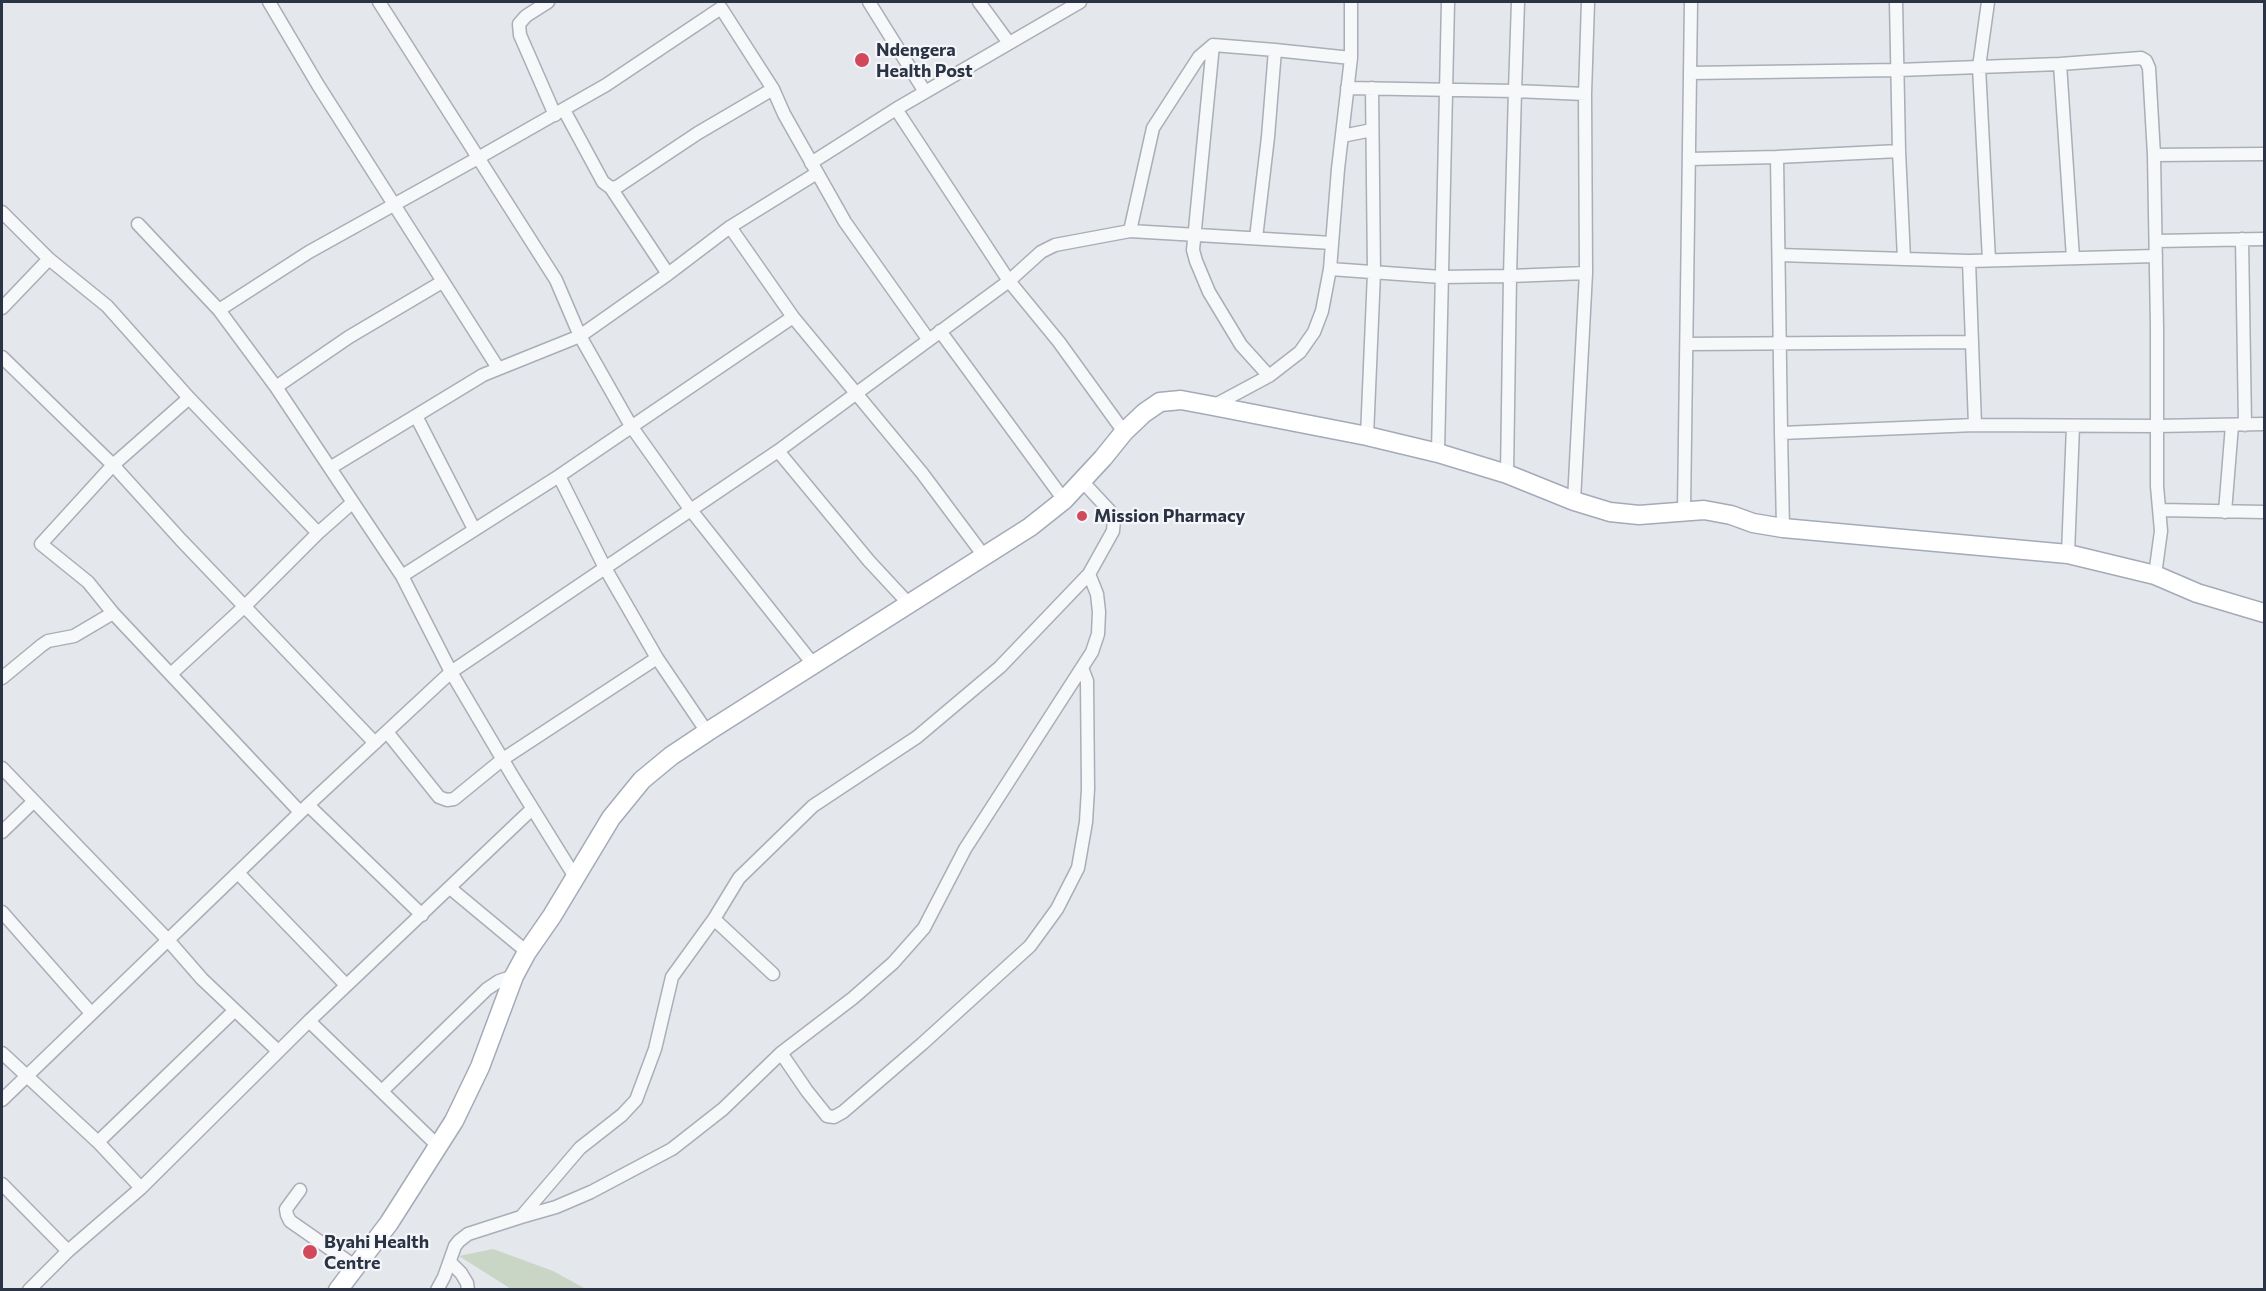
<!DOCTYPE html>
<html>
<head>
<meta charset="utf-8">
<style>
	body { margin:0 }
	#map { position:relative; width:2266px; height:1291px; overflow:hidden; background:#e4e7ec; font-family:Commissioner,sans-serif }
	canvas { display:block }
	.frame { position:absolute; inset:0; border:3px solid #2b3445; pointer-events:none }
</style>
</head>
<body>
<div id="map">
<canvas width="2266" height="1291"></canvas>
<div class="frame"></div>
</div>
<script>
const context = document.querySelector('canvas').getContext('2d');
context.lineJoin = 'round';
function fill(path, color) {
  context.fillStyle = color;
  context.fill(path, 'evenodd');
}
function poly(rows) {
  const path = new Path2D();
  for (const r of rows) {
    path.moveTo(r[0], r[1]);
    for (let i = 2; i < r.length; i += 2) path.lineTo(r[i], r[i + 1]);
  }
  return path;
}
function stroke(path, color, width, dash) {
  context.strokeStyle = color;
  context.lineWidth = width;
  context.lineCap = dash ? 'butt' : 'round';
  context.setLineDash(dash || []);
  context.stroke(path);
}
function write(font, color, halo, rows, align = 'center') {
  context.font = font + ' Commissioner,sans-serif';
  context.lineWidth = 4.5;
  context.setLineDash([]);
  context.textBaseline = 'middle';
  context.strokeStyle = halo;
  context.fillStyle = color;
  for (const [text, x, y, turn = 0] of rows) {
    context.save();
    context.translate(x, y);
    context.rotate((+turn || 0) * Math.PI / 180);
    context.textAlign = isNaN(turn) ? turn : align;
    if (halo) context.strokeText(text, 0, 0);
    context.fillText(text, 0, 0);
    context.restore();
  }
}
fill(poly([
	[493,1249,553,1271,586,1289,511,1289,459,1256]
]), '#c9d6c5');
const street = poly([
	[269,2,318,85,498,368],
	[379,2,556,280,580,336,631,426,690,509,813,664],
	[548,2,526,16,519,24,520,35,555,115],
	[869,2,925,92],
	[979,2,1009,43],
	[1518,2,1515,91,1585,94],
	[1896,2,1899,151,1904,259],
	[1988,2,1979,67,1989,260],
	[1213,45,1193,250,1196,261,1209,292,1241,345,1269,376],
	[2060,64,2073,258],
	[1690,73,1898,70,2060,64,2141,58,2146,61,2149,68,2154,155,2157,327,2157,486,2161,531,2155,575],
	[564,110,603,182,611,188,617,187,698,133,773,89],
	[1342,136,1372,130],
	[2154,155,2264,154],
	[1777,157,1781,433],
	[1690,159,1777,157,1899,151],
	[811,163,896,109,1080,2],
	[611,188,668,274],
	[2,212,49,259,107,306,189,398,318,533],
	[138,224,219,310,276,387,402,576,451,672,513,777,575,877],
	[730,227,793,317,922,473,984,556],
	[1130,231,1153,128,1199,57,1213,45,1275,50],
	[1256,238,1268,137,1275,50,1351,58],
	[2242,239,2245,425],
	[2156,241,2264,239],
	[1779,255,1969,261,2156,256],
	[1969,261,1975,425],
	[1330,269,1441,277,1510,276,1515,91,1347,88],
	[2,308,49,259],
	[219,310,309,252,478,158,606,85,721,8,773,89,784,114,845,222,928,339],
	[940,331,1064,500],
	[1687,344,1972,342],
	[2,357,113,465,181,540,375,743],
	[276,387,349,337,442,282],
	[189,398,113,465,41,544,88,582,113,613,300,812],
	[1213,406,1269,376,1300,352,1314,332,1322,311,1330,269,1338,169,1351,58,1351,2],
	[416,416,474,529],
	[1124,432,1059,342,1009,281,1041,252,1055,245,1071,242,1130,231,1332,243],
	[1367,436,1374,273,1372,88],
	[778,451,869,561,909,604],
	[1438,453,1448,2],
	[330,468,483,375,580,336,668,274,730,227,817,173],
	[1507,474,1510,276,1586,273],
	[1574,501,1586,273,1585,94,1588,2],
	[1684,510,1691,2],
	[2160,510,2264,512],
	[2225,512,2232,425],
	[1783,528,1781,433,1975,425,2156,426,2264,424],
	[2068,554,2073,426],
	[402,576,559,476,793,317],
	[657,658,707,732],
	[171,674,245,606,318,533,352,503],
	[2,678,42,645,48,641,74,636,113,613],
	[387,732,439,797,447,800,454,799,503,759,657,658,605,568,559,476],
	[2,768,168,940,202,979,278,1051],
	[308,805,422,915],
	[2,832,33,802],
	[238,873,346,985],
	[450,888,527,952],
	[2,912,91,1013],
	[714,919,773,974],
	[309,1021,438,1146],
	[2,1053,98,1142,141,1188],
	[781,1053,807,1091,827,1116,834,1117,843,1112,922,1044,1030,946,1057,909,1078,868,1086,822,1088,789,1087,681,1082,668],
	[382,1091,487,989,499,981,514,976],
	[2,1100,308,805,451,672,778,451,1009,281,896,109],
	[98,1142,234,1011],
	[2,1184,68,1251],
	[300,1190,286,1209,287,1215,290,1221,356,1267],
	[521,1217,556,1207,591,1192,672,1149,723,1109,781,1053,853,998,893,963,924,928,965,849,1092,652,1098,634,1099,612,1097,594,1089,574],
	[450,1262,461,1273,467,1283,468,1290],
	[29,1290,68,1251,141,1188,309,1021,532,809],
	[437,1290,444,1277,455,1246,459,1241,468,1234,521,1217,580,1148,622,1115,636,1100,655,1049,672,977,714,919,739,878,813,806,917,737,1000,667,1089,574,1113,531,1114,519,1109,510,1082,481]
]);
const primary = poly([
	[338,1290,389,1223,454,1121,480,1067,514,976,527,952,552,916,611,818,642,780,671,756,707,732,1030,527,1064,500,1103,458,1124,432,1144,413,1160,402,1181,400,1213,406,1367,436,1438,453,1507,474,1574,501,1610,512,1639,515,1704,510,1731,515,1753,523,1783,528,2068,554,2155,575,2197,593,2264,613]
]);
stroke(street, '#a9aeb7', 15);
stroke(primary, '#a3abb8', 21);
stroke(street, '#f7f8fa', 12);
stroke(primary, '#fff', 18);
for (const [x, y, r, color] of [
	[862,60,8,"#d1495b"],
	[1082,516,6,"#d1495b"],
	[310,1252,8,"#d1495b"]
]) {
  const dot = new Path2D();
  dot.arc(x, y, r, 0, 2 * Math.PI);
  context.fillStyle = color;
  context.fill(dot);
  stroke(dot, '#f4f6f9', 2);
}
write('bold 18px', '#2b3445', '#f4f6f9', [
	["Ndengera",876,50],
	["Health Post",876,71],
	["Mission Pharmacy",1094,516],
	["Byahi Health",324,1242],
	["Centre",324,1263]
], 'left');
</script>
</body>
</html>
